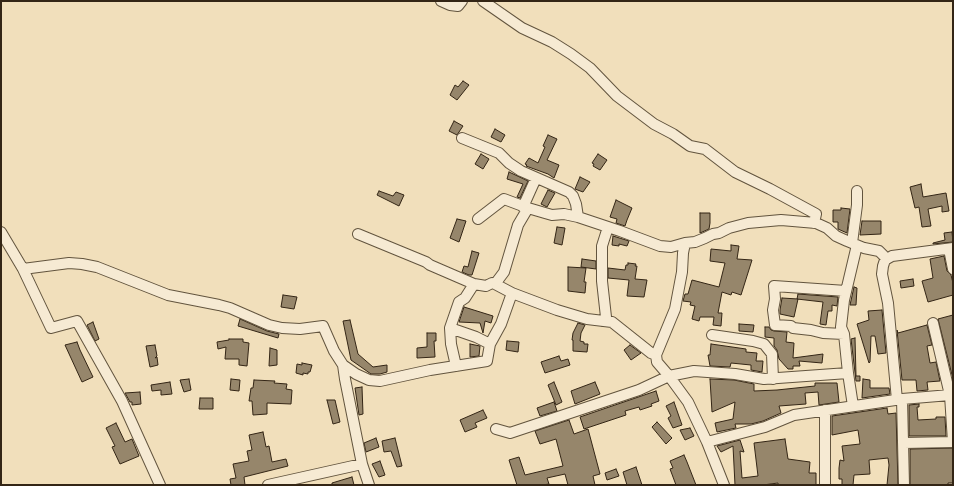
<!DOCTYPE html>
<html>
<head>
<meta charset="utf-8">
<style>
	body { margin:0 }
	#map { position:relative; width:954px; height:486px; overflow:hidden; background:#f1dfbb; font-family:"Libre Caslon Text",serif }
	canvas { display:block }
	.frame { position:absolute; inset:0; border:2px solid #332515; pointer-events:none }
</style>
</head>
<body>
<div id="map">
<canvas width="954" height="486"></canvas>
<div class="frame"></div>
</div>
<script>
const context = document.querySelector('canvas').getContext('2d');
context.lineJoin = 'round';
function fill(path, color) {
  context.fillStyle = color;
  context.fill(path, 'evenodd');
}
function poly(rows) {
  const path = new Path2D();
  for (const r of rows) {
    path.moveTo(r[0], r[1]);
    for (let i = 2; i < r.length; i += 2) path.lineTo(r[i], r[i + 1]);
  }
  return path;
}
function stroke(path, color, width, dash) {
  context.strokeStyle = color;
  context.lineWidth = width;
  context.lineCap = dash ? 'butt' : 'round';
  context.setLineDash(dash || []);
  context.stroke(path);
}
const building = poly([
	[463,81,469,85,457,100,450,95,455,85,458,87,463,81],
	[454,121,463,126,457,135,449,131,454,121],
	[495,129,505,135,501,142,491,137,495,129],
	[548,135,557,139,547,160,559,165,554,178,548,174,526,166,527,165,525,164,529,158,538,163,545,147,543,146,548,135],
	[481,154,489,159,483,169,475,164,481,154],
	[598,154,607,160,600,170,593,166,594,164,592,163,598,154],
	[509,172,528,181,520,198,517,197,523,184,507,179,509,172],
	[580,177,590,182,583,192,575,189,580,177],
	[921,184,923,197,946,193,949,211,942,212,942,206,928,209,931,226,922,227,919,207,915,208,910,187,921,184],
	[548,190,555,193,547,207,541,204,548,190],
	[379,191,393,196,396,192,404,195,399,206,377,195,379,191],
	[616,200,632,208,627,220,625,226,616,223,617,219,610,217,616,200],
	[841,208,850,209,847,233,838,229,838,222,833,222,833,210,841,210,841,208],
	[700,213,710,213,710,223,709,229,700,233,700,213],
	[457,219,466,221,459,242,450,238,457,219],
	[862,221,881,221,881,234,860,235,862,221],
	[557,227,565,228,562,245,554,243,557,227],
	[952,232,953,242,933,244,933,243,945,240,944,233,952,232],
	[613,236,629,241,627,246,619,244,619,246,612,245,613,236],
	[731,245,739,246,737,259,752,260,741,295,732,292,731,295,722,292,718,313,722,313,721,326,713,325,714,317,700,317,699,321,692,319,695,306,690,305,691,302,683,301,685,294,688,294,692,280,719,287,725,263,710,261,711,249,731,251,731,245],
	[472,251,479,253,472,275,469,275,462,272,464,266,468,267,472,251],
	[944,256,947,271,951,275,953,283,953,295,928,302,922,281,933,278,930,259,944,256],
	[582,259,596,261,596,269,581,267,582,259],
	[628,263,636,264,635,266,637,266,635,279,647,280,644,297,627,296,629,280,608,278,608,268,625,270,626,265,628,265,628,263],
	[568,267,586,268,584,282,586,282,585,293,568,291,568,267],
	[913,279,914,286,901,288,900,281,913,279],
	[854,287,857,288,856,305,850,305,854,287],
	[798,294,838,297,837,306,832,305,832,311,828,311,826,325,820,324,823,302,797,299,798,294],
	[283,295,297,297,294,309,281,307,283,295],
	[782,298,798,299,794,317,780,314,780,310,782,298],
	[464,307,493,316,491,323,485,321,483,333,480,323,459,322,464,307],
	[882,310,886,353,878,354,875,336,871,336,870,362,869,363,857,324,869,320,868,311,882,310],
	[953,315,953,379,938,319,953,315],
	[240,319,267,331,279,334,278,338,238,326,240,319],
	[350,320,358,354,373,367,387,365,387,372,380,374,371,374,351,360,343,321,350,320],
	[93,322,99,339,95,341,87,325,93,322],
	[578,323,585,325,581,333,580,341,584,342,584,344,588,344,587,352,573,351,573,340,572,340,573,333,578,323],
	[739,324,754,325,753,332,739,331,739,324],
	[927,325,932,345,927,346,930,363,936,362,940,381,927,382,928,390,917,391,916,380,902,380,897,330,898,333,927,325],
	[765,327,769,327,771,330,774,331,787,332,786,342,794,343,793,358,823,354,822,363,799,361,800,366,793,366,793,369,788,369,779,359,777,350,774,346,774,338,765,337,765,327],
	[427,333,436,333,436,341,434,341,435,357,417,358,417,348,427,347,427,333],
	[855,338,856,376,860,376,860,381,856,381,851,339,855,338],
	[229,339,243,339,243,342,249,343,247,366,239,365,239,359,225,359,226,347,218,349,217,342,229,340,229,339],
	[507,341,519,342,518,352,506,350,507,341],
	[77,342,80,350,93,377,82,382,65,345,77,342],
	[470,344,480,346,479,356,470,357,470,344],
	[711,344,746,349,746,352,757,353,756,361,763,361,762,372,751,370,751,365,731,363,730,367,710,366,708,355,710,355,711,344],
	[155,345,157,356,155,358,157,357,158,365,150,367,146,346,155,345],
	[630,345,641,353,631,360,624,350,630,345],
	[270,348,277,350,277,365,269,366,270,348],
	[559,356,561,361,568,359,570,365,545,373,541,362,559,356],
	[302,363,312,365,310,372,308,372,308,374,303,373,303,375,296,373,297,364,302,365,302,363],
	[189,379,191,390,184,392,180,380,189,379],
	[231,379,240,380,239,391,230,390,231,379],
	[710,379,734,380,754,384,754,391,777,390,815,386,815,383,837,383,839,402,819,405,818,392,805,393,806,404,779,406,781,413,763,421,751,424,735,424,736,428,717,432,715,423,733,419,735,402,712,412,710,379],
	[863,379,870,380,870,388,889,388,890,394,862,398,863,379],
	[254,380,275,381,274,383,287,384,286,389,292,390,291,404,267,403,267,414,253,415,252,401,249,401,251,388,253,388,254,380],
	[170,382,172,394,161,395,161,390,152,391,151,385,170,382],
	[554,382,562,402,556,405,548,385,554,382],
	[595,382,600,394,575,404,571,391,595,382],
	[362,387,363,414,359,415,355,388,362,387],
	[656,391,659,401,651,404,652,406,640,410,639,407,625,411,626,415,584,429,580,417,656,391],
	[140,392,141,404,132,405,132,402,130,402,125,393,140,392],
	[200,398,213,398,213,409,199,409,200,398],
	[327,400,335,400,340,422,333,424,327,400],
	[554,402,557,411,540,416,537,408,554,402],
	[674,402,682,425,673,428,668,418,671,416,666,406,674,402],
	[919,404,919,407,917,407,918,420,936,419,936,417,945,417,946,436,909,436,909,405,919,404],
	[887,408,888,414,896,413,898,485,887,485,889,465,888,458,869,460,870,474,854,475,853,485,842,485,842,479,839,479,839,468,840,460,844,461,842,446,860,444,858,430,832,435,832,416,887,408],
	[483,410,487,418,475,423,477,427,465,432,460,420,483,410],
	[569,420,574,434,588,429,600,474,593,476,595,485,568,485,565,474,547,478,549,484,543,485,517,485,509,460,519,457,525,475,563,466,556,439,540,444,535,431,569,420],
	[657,422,672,438,666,444,652,427,657,422],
	[116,423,125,442,132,439,139,456,120,464,112,447,115,446,106,428,116,423],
	[690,428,694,436,685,440,680,430,690,428],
	[263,432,266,447,269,446,272,462,286,459,288,466,244,477,245,485,231,485,230,479,236,478,233,464,249,461,247,451,252,450,249,435,263,432],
	[376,438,379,447,366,452,364,443,376,438],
	[395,438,402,466,397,467,391,451,384,452,382,441,395,438],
	[785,439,788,459,810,462,809,473,816,473,816,485,778,485,778,483,763,485,735,485,733,446,721,452,717,446,740,440,744,452,740,451,742,478,758,476,754,443,785,439],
	[953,448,953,483,948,483,948,485,910,485,910,449,953,448],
	[684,455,687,462,696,485,676,485,670,469,673,468,670,461,684,455],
	[380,461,385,475,379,477,372,464,380,461],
	[636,467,642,485,627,485,623,472,636,467],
	[616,469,619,476,607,480,605,473,616,469],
	[352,477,354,485,332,485,332,483,352,477]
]);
fill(building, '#96866b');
stroke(building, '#332515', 1);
const minor = poly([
	[441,1,450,5,458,6,462,1],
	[483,1,522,28,552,42,571,54,590,68,617,96,654,124,673,134,690,146,705,149,735,172,770,189,816,214,814,223],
	[462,138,499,153,509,163,521,171,569,192,573,196,576,204,578,217,620,231,660,246,671,247,685,243,695,242,705,238,713,234,719,233,729,228,748,223,781,220,816,223,827,228,836,236,847,241,864,248,879,251,887,259],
	[523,207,536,178],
	[478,219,504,199,528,208,545,213,552,215,564,214,578,217],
	[1,232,23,269,51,328,77,321,122,401,160,485],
	[685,243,683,253,682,272,675,309,656,355,657,362,669,376,688,402,707,442,724,485],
	[852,243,857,205,857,191],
	[949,249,953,269],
	[23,269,69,263,82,264,97,267,168,295,219,305,230,308,269,325,282,328,300,329,323,326,334,351,343,365,345,379,362,464,369,485],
	[474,284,486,286,492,283,495,284,512,293,557,310,587,319,612,322,651,353,656,355],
	[495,284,504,272,518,225,528,208],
	[602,321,606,317,602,281,602,246,608,227],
	[933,323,950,395,953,395],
	[450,328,451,344,456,366],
	[844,334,823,333,811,330,793,328,791,326,775,325,773,310,775,299,774,286,846,291],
	[712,335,753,341,764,344,772,354,773,379],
	[490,344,501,324,512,293],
	[343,365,356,374,369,380,380,381,430,370,487,361,490,344,476,337,450,328,459,302,465,298,474,284,430,265,426,262,358,234],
	[902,399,904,485],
	[897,400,888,303,882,274,883,266,885,260,892,256,953,248],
	[853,406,848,373,844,334,841,327,844,300,857,245],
	[825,410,825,485],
	[496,429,510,433,639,390,669,376,694,371,735,374,764,379,848,373],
	[707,442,765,427,794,415,902,399,950,395,953,442],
	[904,443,953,442],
	[268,485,362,464]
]);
stroke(minor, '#62543e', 12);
stroke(minor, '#f6ead3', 10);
</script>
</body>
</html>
